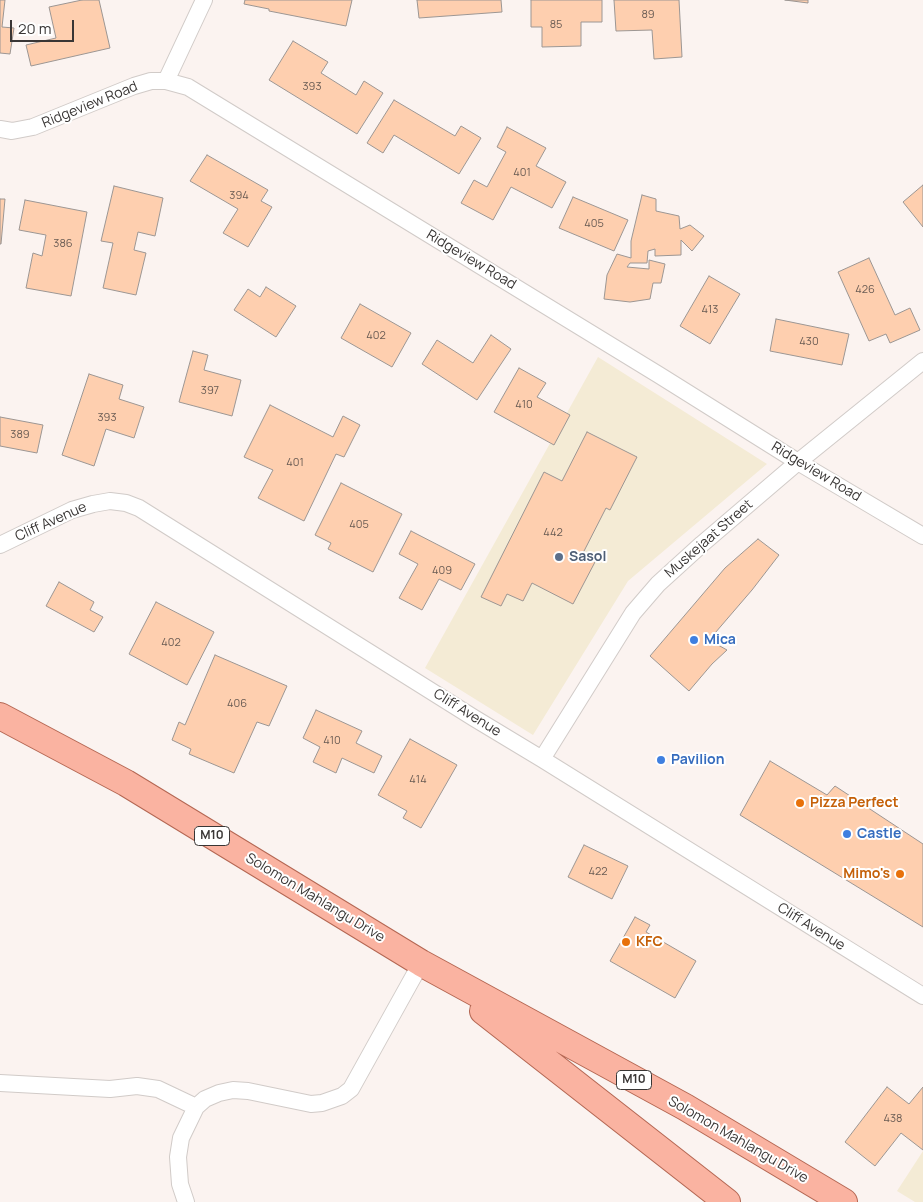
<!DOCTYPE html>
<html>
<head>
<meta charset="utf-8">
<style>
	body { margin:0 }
	#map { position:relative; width:923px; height:1202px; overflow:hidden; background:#fbf3f0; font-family:Manrope,sans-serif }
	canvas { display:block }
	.scale { position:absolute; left:10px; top:20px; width:64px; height:22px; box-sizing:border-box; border:2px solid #393635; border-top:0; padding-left:6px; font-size:15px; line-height:18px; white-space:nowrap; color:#393635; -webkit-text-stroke:4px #fff; paint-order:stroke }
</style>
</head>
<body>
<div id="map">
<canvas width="923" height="1202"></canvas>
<div class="scale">20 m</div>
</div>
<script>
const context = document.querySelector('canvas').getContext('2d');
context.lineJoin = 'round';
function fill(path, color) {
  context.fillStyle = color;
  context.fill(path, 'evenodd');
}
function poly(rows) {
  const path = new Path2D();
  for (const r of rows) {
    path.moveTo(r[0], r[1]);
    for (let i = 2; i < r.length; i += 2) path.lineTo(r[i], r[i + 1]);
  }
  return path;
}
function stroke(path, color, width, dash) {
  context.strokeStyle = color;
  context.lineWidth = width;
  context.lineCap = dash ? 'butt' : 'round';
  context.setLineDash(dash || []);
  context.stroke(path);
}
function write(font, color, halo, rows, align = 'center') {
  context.font = font + ' Manrope,sans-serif';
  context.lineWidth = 4;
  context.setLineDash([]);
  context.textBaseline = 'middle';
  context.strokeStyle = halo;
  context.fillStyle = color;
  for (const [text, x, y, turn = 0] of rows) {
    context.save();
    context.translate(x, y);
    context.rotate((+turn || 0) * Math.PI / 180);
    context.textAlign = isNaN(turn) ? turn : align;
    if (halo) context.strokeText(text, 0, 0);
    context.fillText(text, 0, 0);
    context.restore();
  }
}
fill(poly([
	[598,357,767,464,628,581,533,735,425,668],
	[923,1151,923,1202,915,1202,897,1191]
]), '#f4ebd5');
const building = poly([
	[0,0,5,0,2,27,14,28,10,54,0,53,0,0],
	[82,0,99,0,110,48,31,66,26,45,56,38,49,7,82,0],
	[245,0,352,0,346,26,269,11,269,9,244,4,245,0],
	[417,0,501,0,502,12,419,18,417,0],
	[531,0,602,0,602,22,581,22,581,46,542,47,542,27,531,27,531,0],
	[614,0,679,0,682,57,654,59,652,30,616,31,614,0],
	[785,0,808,0,808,3,785,0],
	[293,41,328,62,321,73,356,95,364,81,383,93,357,134,269,80,293,41],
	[394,100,455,136,461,126,481,138,459,174,394,135,383,153,367,143,394,100],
	[507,127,546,148,536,166,566,182,552,208,511,187,493,220,461,203,474,180,487,187,506,152,497,147,507,127],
	[207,155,268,190,261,201,272,207,248,247,223,233,238,209,190,181,207,155],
	[923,185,923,227,903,202,923,185],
	[114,186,163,198,155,236,138,232,134,250,146,253,136,295,103,288,113,243,101,241,114,186],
	[642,195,656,199,656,211,679,216,680,229,690,225,704,236,692,251,681,240,681,255,655,256,655,249,648,251,647,263,630,263,627,267,649,269,649,260,665,264,661,283,653,283,650,299,630,302,604,299,607,275,617,254,631,258,631,241,642,195],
	[573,197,628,220,614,251,559,228,573,197],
	[0,199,5,199,1,244,0,244,0,199],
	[25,200,87,212,71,296,26,288,33,253,42,256,46,235,19,230,25,200],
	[869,258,895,315,910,308,920,330,890,343,886,334,869,341,838,272,869,258],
	[709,276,740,294,710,344,680,326,709,276],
	[266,287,296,306,276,337,234,310,248,289,260,297,266,287],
	[360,304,411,333,392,367,341,338,360,304],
	[776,319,849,334,842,365,770,351,776,319],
	[491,335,511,349,477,400,422,364,437,340,473,363,491,335],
	[193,351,208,355,204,370,241,380,232,416,179,402,193,351],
	[519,368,546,383,537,397,570,415,554,445,494,412,519,368],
	[89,374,123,385,119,399,144,407,134,438,106,429,94,466,62,455,89,374],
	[270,405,333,437,343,416,360,425,344,457,336,454,304,521,258,498,273,470,244,457,270,405],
	[0,417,43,425,37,453,0,446,0,417],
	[587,432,637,457,610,510,606,508,582,555,595,562,573,604,532,583,523,601,507,594,501,606,481,597,544,472,562,481,587,432],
	[341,483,402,514,373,572,328,549,331,543,315,535,341,483],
	[411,531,475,564,461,590,439,579,422,610,399,598,418,564,399,554,411,531],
	[758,539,779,555,752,590,709,640,727,650,712,664,689,691,650,656,725,568,758,539],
	[59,582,94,602,90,610,103,617,94,632,46,606,59,582],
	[156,602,214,632,187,685,129,654,156,602],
	[215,655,287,686,269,726,257,722,234,773,189,754,191,749,172,740,179,722,185,725,215,655],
	[316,710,362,731,356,743,382,756,374,773,342,758,336,773,313,762,320,747,303,738,316,710],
	[410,739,457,765,421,828,403,818,407,811,378,795,410,739],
	[770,761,827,795,835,786,923,844,923,927,740,815,770,761],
	[584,845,628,866,612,899,568,877,584,845],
	[635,917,650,925,646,932,696,961,675,998,610,961,635,917],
	[887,1087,909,1104,923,1087,923,1150,901,1133,875,1166,845,1142,887,1087]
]);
fill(building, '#fecfaf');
stroke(building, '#9c9693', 1);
const street = poly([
	[166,81,204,0],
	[0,129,12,131,33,127,134,86,151,81,166,81,188,87,659,375,798,462,923,536],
	[0,545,72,510,93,504,110,501,126,503,139,508,474,718,542,759,923,996],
	[542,759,633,613,658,584,702,544,798,462,923,361],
	[0,1083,110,1089,137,1086,158,1089,196,1107],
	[186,1202,180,1184,178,1157,181,1138,196,1107,205,1099,219,1093,233,1090,248,1091,311,1104,322,1103,342,1096,351,1089,421,963]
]);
const primary = poly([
	[0,716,126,783,421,963,685,1107,844,1202],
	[483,1011,727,1202]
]);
stroke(street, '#d1cbc8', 18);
stroke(primary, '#b46753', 28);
stroke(street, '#fff', 16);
stroke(primary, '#fab3a1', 26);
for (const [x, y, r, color] of [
	[559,557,5,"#5c6f8a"],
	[694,640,5,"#3f7fe0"],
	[661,760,5,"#3f7fe0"],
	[800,803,5,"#e8710a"],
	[847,834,5,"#3f7fe0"],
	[900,874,5,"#e8710a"],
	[626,942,5,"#e8710a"]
]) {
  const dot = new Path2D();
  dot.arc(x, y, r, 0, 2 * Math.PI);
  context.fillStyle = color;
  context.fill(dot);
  stroke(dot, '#fff', 2);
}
write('11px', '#6a5c54', null, [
	["89",648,15],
	["85",556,25],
	["393",312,87],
	["401",522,173],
	["394",239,196],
	["405",594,224],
	["386",63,244],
	["426",865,290],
	["413",710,310],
	["402",376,336],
	["430",809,342],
	["397",210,391],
	["410",524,405],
	["393",107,418],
	["389",20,435],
	["401",295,463],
	["405",359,525],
	["442",553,533],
	["409",442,571],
	["402",171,643],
	["406",237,704],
	["410",332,741],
	["414",418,780],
	["422",598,872],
	["438",893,1119]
]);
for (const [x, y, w] of [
	[212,836,35],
	[634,1080,35]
]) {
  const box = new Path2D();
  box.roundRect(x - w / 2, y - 9.5, w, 19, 4);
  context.fillStyle = '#fff';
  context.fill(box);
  stroke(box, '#393635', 1);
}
write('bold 12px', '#393635', null, [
	["M10",212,836],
	["M10",634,1080]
]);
write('14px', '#393635', '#fff', [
	["Ridgeview Road",90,105,-22],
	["Ridgeview Road",471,260,31],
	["Ridgeview Road",816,472,31],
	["Cliff Avenue",51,522,-24],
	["Muskejaat Street",709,539,-41],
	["Cliff Avenue",467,713,32],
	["Solomon Mahlangu Drive",315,898,31],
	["Cliff Avenue",811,927,32],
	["Solomon Mahlangu Drive",738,1140,30]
]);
write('bold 14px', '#4e5e75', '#fff', [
	["Sasol",569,557]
], 'left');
write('bold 14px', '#366cbe', '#fff', [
	["Mica",704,640],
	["Pavilion",671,760],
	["Castle",857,834]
], 'left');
write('bold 14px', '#c56008', '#fff', [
	["Pizza Perfect",810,803],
	["Mimo's",890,874,"right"],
	["KFC",636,942]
], 'left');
</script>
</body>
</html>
